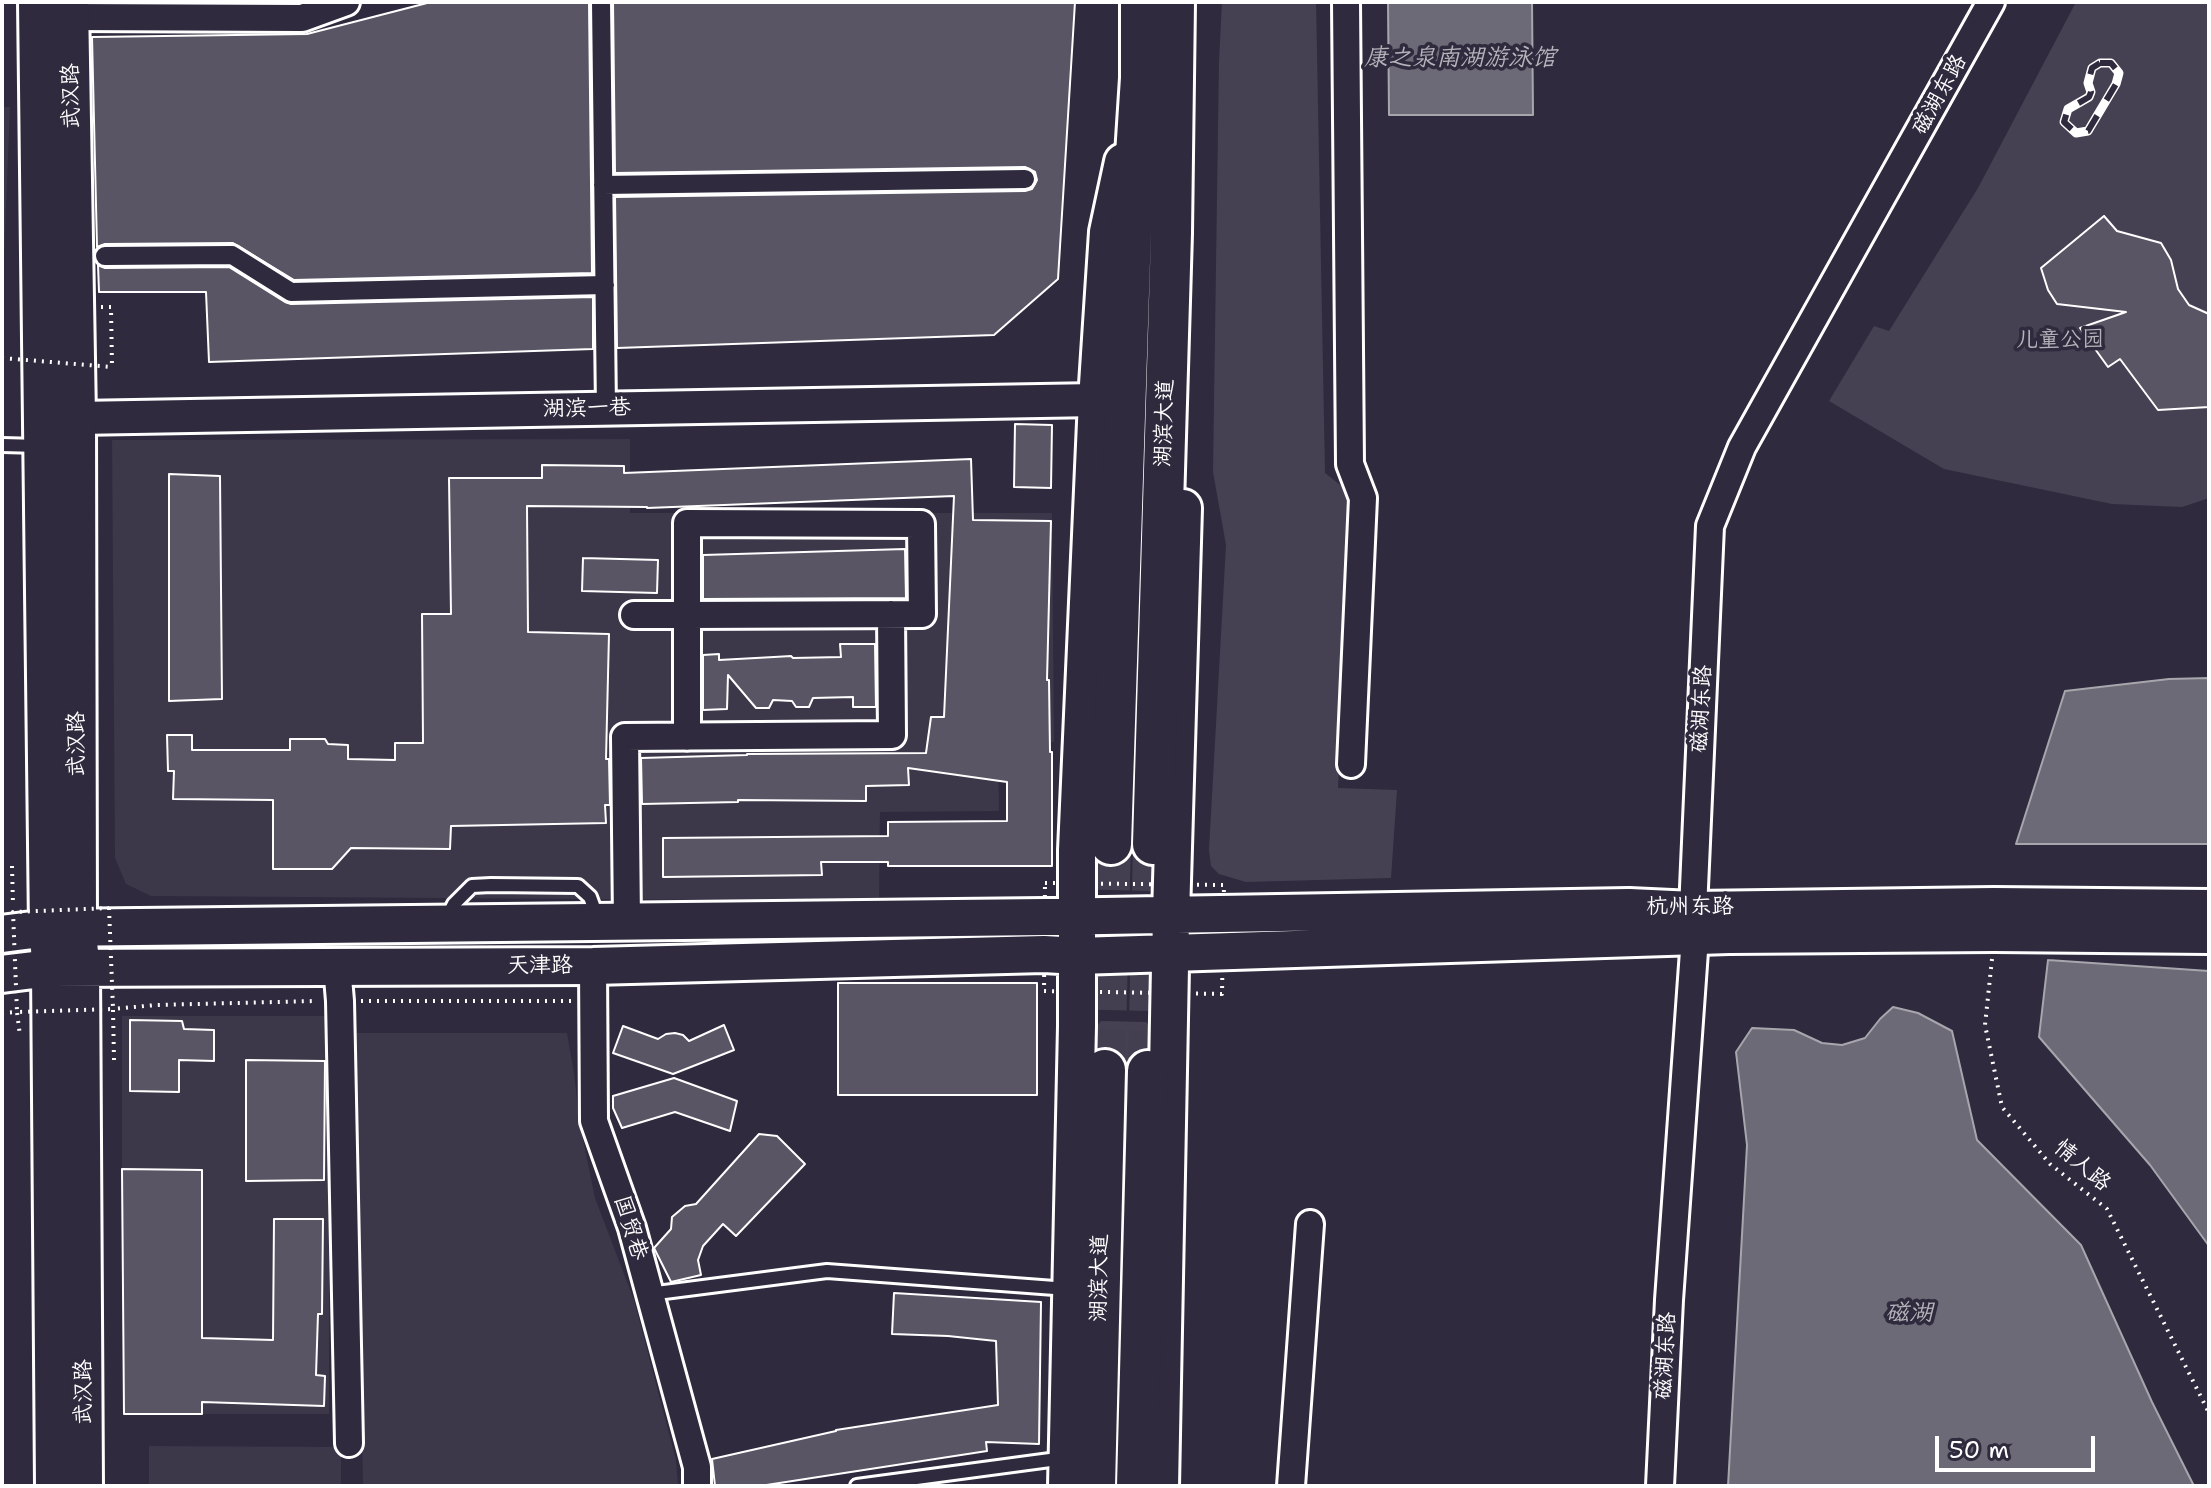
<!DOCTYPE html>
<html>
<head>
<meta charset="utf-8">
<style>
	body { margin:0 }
	#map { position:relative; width:2211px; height:1488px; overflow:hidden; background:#2f2a3d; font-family:"Shantell Sans",sans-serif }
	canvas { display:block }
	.frame { position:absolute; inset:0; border:4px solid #fff; pointer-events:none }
	.scale { position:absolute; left:1935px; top:1436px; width:160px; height:36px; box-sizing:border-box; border:4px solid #fff; border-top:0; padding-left:10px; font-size:24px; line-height:28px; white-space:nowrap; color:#fff; -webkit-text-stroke:6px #2f2a3d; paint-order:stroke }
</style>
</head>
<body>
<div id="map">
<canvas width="2211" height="1488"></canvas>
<div class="frame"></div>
<div class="scale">50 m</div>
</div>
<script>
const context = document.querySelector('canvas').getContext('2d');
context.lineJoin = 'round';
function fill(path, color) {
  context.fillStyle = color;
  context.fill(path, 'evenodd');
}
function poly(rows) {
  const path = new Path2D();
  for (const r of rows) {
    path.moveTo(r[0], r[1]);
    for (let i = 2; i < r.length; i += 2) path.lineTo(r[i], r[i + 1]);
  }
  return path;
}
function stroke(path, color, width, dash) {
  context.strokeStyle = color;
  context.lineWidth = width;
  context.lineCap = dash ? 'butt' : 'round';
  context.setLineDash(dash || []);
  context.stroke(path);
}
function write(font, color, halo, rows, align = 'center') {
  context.font = font + ' "Shantell Sans","LXGW WenKai TC",sans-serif';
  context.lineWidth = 7;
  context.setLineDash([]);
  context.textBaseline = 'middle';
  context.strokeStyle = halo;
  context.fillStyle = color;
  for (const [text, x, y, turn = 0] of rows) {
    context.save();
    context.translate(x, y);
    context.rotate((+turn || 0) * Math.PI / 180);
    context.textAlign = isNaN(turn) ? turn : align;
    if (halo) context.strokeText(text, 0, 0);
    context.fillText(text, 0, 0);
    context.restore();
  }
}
fill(poly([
	[2,107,10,107,2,308],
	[630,439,630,513,1052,513,1054,742,998,742,999,811,880,812,879,901,151,896,126,884,115,858,112,440],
	[122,1016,329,1016,329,1414,202,1414,202,1170,122,1169],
	[354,1033,567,1033,574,1073,580,1125,595,1198,634,1300,676,1460,678,1486,363,1486],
	[149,1446,341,1447,341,1486,149,1486]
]), '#3c3749');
fill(poly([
	[1222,2,1316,2,1325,473,1353,495,1338,788,1397,790,1391,878,1246,882,1219,874,1211,866,1209,850,1226,545,1213,472,1219,62],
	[2076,2,2209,2,2209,498,2182,507,2112,504,1944,469,1829,401,1874,326,1889,331,1978,188],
	[1101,1021,1146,1022,1157,1033,1157,1068,1093,1064,1095,1028]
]), '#464152');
const water = poly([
	[1388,2,1532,2,1533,115,1389,115,1388,2],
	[2209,678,2209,844,2016,844,2065,691,2169,679,2209,678],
	[2048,960,2209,971,2209,1246,2150,1165,2039,1037,2048,960],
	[1893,1007,1918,1013,1952,1031,1977,1140,2081,1245,2152,1402,2194,1486,1728,1486,1747,1145,1736,1052,1752,1028,1794,1030,1822,1043,1842,1045,1865,1038,1880,1019,1893,1007]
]);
fill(water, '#6d6a77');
stroke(water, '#a7a6ad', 2);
const building = poly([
	[431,2,589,2,592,273,294,280,233,243,105,244,97,247,92,37,307,34,431,2],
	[613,2,1075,2,1058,279,994,335,617,348,615,197,1025,191,1032,189,1037,180,1035,172,1025,167,615,173,613,2],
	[2104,216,2117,231,2161,243,2171,260,2178,289,2189,305,2209,314,2209,407,2158,410,2120,359,2108,367,2080,328,2126,312,2057,304,2048,290,2041,268,2104,216],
	[98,265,105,268,229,267,285,302,291,304,593,297,593,349,209,362,206,292,99,292,98,265],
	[1015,424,1052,425,1051,488,1014,487,1015,424],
	[971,459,973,520,1051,521,1047,680,1049,680,1050,752,1052,752,1052,866,888,866,888,862,821,862,822,875,663,877,663,838,888,836,888,822,1007,821,1007,782,908,768,909,785,866,786,866,801,738,800,738,802,642,804,641,758,747,755,747,754,926,753,931,717,944,717,954,496,647,508,647,507,527,506,528,632,609,634,606,759,609,759,610,805,605,805,606,823,451,826,450,849,351,848,332,869,273,869,273,800,173,799,174,771,168,771,167,735,192,735,192,750,290,750,290,739,325,739,328,744,348,745,348,759,395,760,395,743,423,743,422,614,451,614,449,478,542,478,542,465,624,466,624,473,971,459],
	[169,474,220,476,222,699,169,701,169,474],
	[905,549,906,598,703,599,703,555,905,549],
	[583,558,658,560,657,593,582,591,583,558],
	[840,644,875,644,876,707,853,707,853,697,813,698,809,707,796,707,792,701,773,700,769,708,756,708,728,675,727,709,703,710,703,655,719,654,719,660,774,657,791,656,793,658,841,657,840,644],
	[838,983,1037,983,1037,1095,838,1095,838,983],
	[130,1020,182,1021,184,1029,214,1030,214,1061,179,1060,179,1092,130,1091,130,1020],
	[724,1025,734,1050,673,1074,613,1053,623,1026,658,1039,666,1034,675,1033,683,1035,689,1041,724,1025],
	[246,1060,325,1061,324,1180,246,1181,246,1060],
	[674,1078,737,1101,730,1131,675,1112,622,1128,613,1108,613,1096,674,1078],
	[759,1134,777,1136,805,1164,736,1236,723,1224,703,1246,698,1260,701,1275,671,1282,654,1248,671,1229,672,1217,685,1206,696,1204,759,1134],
	[122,1169,202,1170,202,1338,273,1340,274,1219,323,1219,322,1314,318,1314,316,1375,325,1376,324,1406,202,1402,202,1414,124,1414,122,1169],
	[894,1293,1041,1302,1039,1444,986,1442,987,1451,760,1486,715,1486,712,1459,836,1431,836,1430,998,1405,996,1341,948,1336,892,1334,894,1293]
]);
fill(building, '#595564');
stroke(building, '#fff', 2);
stroke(poly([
	[1105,1070,1111,844],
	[1148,1071,1153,844]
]), '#443f50', 40, [40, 20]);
const service = poly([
	[2,445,39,446],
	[446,920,454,904,472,886,491,885,578,886,590,897,598,919],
	[649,1294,827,1271,1068,1289],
	[857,1486,1065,1458]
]);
const pedestrian = poly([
	[601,2,606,409],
	[603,185,1025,179],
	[105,256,232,255,291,292,605,285]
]);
const minor = poly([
	[1346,2,1350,464,1363,498,1351,764],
	[70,17,302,18,346,2],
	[634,615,687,615,922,614,921,524,687,523,687,737],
	[627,922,625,737,892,735,891,614],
	[337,966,340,1001,349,1443],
	[593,966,594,1121,632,1228,697,1467,697,1486],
	[1291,1486,1310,1224],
	[1660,1486,1669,1300,1695,937,1693,910,1710,526,1742,447,1991,2]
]);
const tertiary = poly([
	[77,418,1097,400]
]);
const secondary = poly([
	[37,2,48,928,50,968,54,1486],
	[70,2,77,418,78,928,81,967,84,1486],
	[2,934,48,928,1045,917,1629,907,1693,910,1994,906,2209,908],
	[2,974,50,968,593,966,1044,954,1078,956,1729,935,1994,933,2209,935],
	[1067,1486,1077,1026,1077,850,1097,400,1108,232,1123,162],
	[1160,1486,1171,915,1183,508]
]);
const primary = poly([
	[1111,844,1131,232,1141,78,1141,2],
	[1153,844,1171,233,1174,2],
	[1095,1486,1105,1070],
	[1137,1486,1148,1071]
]);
stroke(service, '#fff', 18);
stroke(pedestrian, '#fff', 24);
stroke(minor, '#fff', 32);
stroke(tertiary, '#fff', 38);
stroke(secondary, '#fff', 42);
stroke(primary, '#fff', 46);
stroke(poly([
	[101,307,111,307,112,367],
	[12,866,13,905],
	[1045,883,1224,885,1222,994,1044,991,1045,883],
	[1992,959,1985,1025,2002,1107,2050,1164,2107,1209,2209,1413],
	[361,1001,572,1001],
	[2,1013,17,1012,20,1036],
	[114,1060,113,1009,156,1005,316,1001]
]), '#fff', 4, [2, 6]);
stroke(service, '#2f2a3d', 12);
stroke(pedestrian, '#2f2a3d', 18);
stroke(minor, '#2f2a3d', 26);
stroke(tertiary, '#2f2a3d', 32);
stroke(secondary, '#2f2a3d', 36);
stroke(primary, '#2f2a3d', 40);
const rail = poly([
	[2100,63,2111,63,2119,73,2116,84,2088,131,2076,133,2064,122,2068,109,2089,97,2091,92,2088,83,2092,68,2100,63]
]);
stroke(rail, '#fff', 9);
stroke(rail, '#2f2a3d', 6, [18]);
stroke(poly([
	[2,358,112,367],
	[109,908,113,1009,17,1012,13,912,109,908]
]), '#fff', 4, [2, 6]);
write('22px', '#fff', '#2f2a3d', [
	["磁湖东路",1940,95,-61],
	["武汉路",72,96,-91],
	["湖滨一巷",587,409,-1],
	["湖滨大道",1165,423,-88],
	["磁湖东路",1702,709,-87],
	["武汉路",77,744,-90],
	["杭州东路",1690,907],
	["天津路",540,966],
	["情人路",2082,1166,40],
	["国贸巷",630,1228,73],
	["湖滨大道",1100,1278,-89],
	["磁湖东路",1666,1356,-87],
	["武汉路",84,1392,-90]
]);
write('22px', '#b5b3ba', '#2f2a3d', [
	["儿童公园",2060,340]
]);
write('italic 24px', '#b6b4bb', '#2f2a3d', [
	["康之泉南湖游泳馆",1460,59],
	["磁湖",1909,1314]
]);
</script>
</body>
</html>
